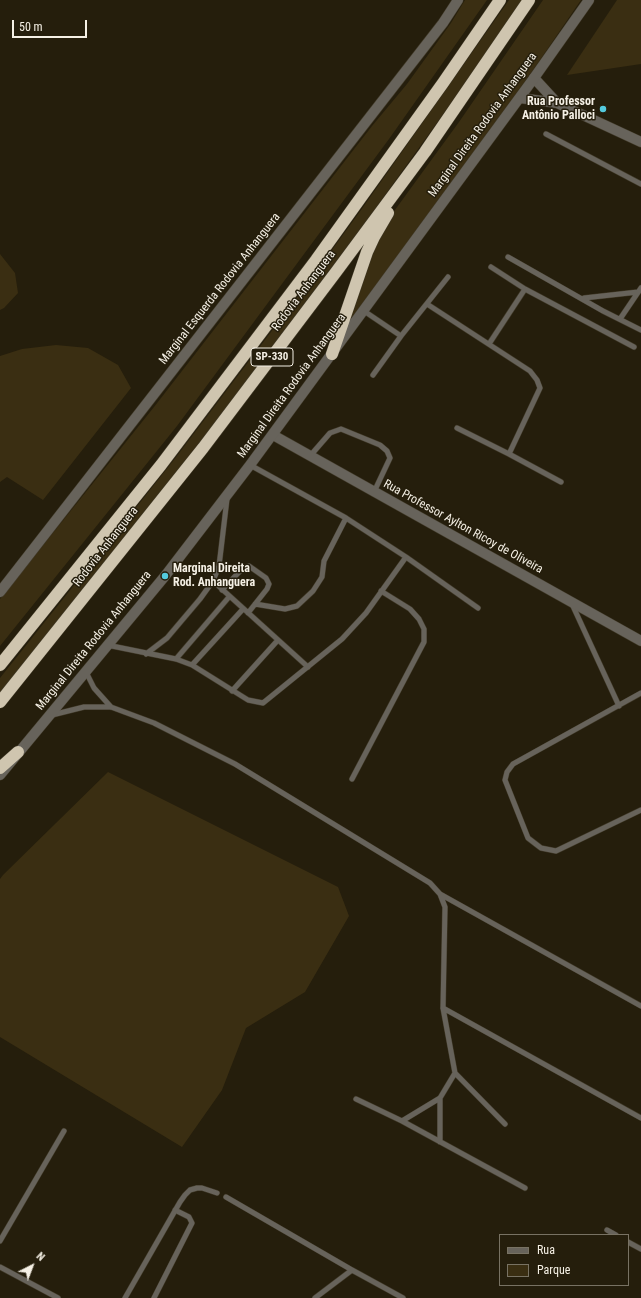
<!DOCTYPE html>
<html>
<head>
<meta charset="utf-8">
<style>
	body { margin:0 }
	#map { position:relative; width:641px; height:1298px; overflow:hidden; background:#251e0c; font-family:"Roboto Condensed",sans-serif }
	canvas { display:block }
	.legend { position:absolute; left:499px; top:1234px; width:130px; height:52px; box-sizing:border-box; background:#251e0c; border:1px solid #787263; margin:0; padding:5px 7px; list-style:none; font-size:12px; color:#f5f0e5 }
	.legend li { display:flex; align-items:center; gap:8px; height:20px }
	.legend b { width:20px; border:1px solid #787263 }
	.north { position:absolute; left:12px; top:1246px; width:40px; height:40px; -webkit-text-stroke:3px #251e0c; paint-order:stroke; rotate:42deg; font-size:11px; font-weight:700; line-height:16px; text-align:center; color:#f5f0e5 }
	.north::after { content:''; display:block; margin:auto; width:14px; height:18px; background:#f5f0e5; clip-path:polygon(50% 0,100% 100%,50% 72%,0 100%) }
	.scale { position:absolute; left:12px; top:20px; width:75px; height:18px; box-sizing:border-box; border:2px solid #f5f0e5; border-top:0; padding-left:5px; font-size:12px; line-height:14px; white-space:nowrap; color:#f5f0e5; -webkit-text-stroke:3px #251e0c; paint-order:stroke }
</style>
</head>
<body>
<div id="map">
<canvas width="641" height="1298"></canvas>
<ul class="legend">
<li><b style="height:5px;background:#67635b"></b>Rua</li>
<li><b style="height:11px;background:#3a2e12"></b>Parque</li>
</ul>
<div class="north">N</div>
<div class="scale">50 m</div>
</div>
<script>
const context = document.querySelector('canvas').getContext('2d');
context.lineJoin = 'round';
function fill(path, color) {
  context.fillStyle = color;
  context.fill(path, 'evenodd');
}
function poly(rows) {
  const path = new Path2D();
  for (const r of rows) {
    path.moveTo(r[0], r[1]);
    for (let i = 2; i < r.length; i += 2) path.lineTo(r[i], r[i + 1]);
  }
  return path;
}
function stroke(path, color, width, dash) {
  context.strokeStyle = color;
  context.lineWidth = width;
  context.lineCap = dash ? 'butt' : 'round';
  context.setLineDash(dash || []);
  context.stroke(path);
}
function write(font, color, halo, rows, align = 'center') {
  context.font = font + ' "Roboto Condensed",sans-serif';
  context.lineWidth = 3;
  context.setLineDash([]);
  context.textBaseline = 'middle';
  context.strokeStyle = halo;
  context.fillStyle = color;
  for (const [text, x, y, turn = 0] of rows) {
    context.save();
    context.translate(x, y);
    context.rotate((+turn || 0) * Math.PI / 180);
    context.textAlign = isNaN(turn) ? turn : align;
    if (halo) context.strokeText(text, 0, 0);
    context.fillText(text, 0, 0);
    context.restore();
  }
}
fill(poly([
	[465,0,487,0,389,139,177,426,0,646,0,599,154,407,372,126,407,84,451,23],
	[509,0,523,0,444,113,370,216,182,467,0,693,0,678,173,461,299,295,361,210],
	[543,0,581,0,531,73,352,320,350,316,374,246,392,214,459,122],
	[617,0,641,0,641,64,567,75],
	[0,254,15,273,18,293,4,308,0,310],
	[56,345,88,348,118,365,131,388,43,500,7,477,0,482,0,356,22,349],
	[108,772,338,887,349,916,305,992,246,1028,222,1090,182,1147,0,1037,0,879,3,875]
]), '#3a2e12');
const service = poly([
	[546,134,641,184],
	[508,257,603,311,641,330],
	[491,267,525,289],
	[584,298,638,292],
	[427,304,530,371,537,380,540,388,509,454,561,482],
	[364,311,401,336,373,375],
	[620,319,641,288],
	[401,336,448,277],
	[489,344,525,289,634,347],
	[457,428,509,454],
	[310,456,330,433,341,429,380,445,387,451,390,458,374,492],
	[406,557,478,608],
	[213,581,308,667],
	[222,590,242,569,249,566,266,578,269,584,267,589,248,613],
	[255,604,285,609,297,606,313,591,322,577,324,561,346,518],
	[572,604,619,706],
	[107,645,176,659,192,665,248,700,263,703,342,639,366,613,406,557,346,518,250,465],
	[146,654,167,638,200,599,213,581,219,566,227,499],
	[176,659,229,597],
	[192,665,243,609],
	[86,672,94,688,111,707],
	[232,691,278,640],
	[641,693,513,764,507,772,505,780,528,838,541,848,556,851,641,810],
	[52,715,84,707,111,707,154,723,235,764,430,883,440,894,445,907,443,1008,455,1073,505,1124],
	[352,779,424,642,424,629,419,619,410,609,381,591],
	[440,894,641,1006],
	[443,1008,641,1118],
	[455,1073,440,1098,402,1121,525,1188],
	[440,1098,440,1142],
	[356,1099,402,1121],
	[226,1197,352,1270],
	[607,1230,616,1235],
	[0,1241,64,1131],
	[628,1242,641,1249],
	[0,1267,58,1298],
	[125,1298,180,1202,185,1195,190,1190,197,1188,202,1188,217,1193],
	[154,1298,192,1223,189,1217,175,1210],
	[315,1298,352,1270,403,1298]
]);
const minor = poly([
	[534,78,557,103],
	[520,98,557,103,641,142],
	[273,435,641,641]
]);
const tertiary = poly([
	[0,592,443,23,458,0],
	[0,775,165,576,250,465,534,78,589,0]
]);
const motorway = poly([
	[332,354,367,252,374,237,388,213],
	[0,665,161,465,316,260,443,83,500,0],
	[0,702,203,448,336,272,425,152,529,0],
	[0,768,18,752]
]);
stroke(service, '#423b2a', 6);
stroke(minor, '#423b2a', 11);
stroke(tertiary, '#423b2a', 11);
stroke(motorway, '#423b2a', 13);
stroke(service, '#67635b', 5);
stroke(minor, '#67635b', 10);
stroke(tertiary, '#67635b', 10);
stroke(motorway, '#cfc5af', 12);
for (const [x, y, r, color] of [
	[603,109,4,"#54cade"],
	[165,576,4,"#54cade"]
]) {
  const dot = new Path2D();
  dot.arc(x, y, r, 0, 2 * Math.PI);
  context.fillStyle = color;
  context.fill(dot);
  stroke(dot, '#251e0c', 1.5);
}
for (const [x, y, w] of [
	[272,357,42]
]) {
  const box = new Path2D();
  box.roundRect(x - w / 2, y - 9, w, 18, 3);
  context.fillStyle = '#251e0c';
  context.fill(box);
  stroke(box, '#f5f0e5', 1);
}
write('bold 11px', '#f5f0e5', null, [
	["SP-330",272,357]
]);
write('bold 12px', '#f5f0e5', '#251e0c', [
	["Rua Professor",595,102],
	["Antônio Palloci",595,116],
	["Marginal Direita",173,569,"left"],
	["Rod. Anhanguera",173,583,"left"]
], 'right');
write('12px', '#f5f0e5', '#251e0c', [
	["Marginal Direita Rodovia Anhanguera",483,125,-54],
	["Marginal Esquerda Rodovia Anhanguera",220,289,-52],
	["Rodovia Anhanguera",304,291,-53],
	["Marginal Direita Rodovia Anhanguera",292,386,-54],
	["Rua Professor Aylton Ricoy de Oliveira",463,527,29],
	["Rodovia Anhanguera",106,547,-52],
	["Marginal Direita Rodovia Anhanguera",94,641,-51]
]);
</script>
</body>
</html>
